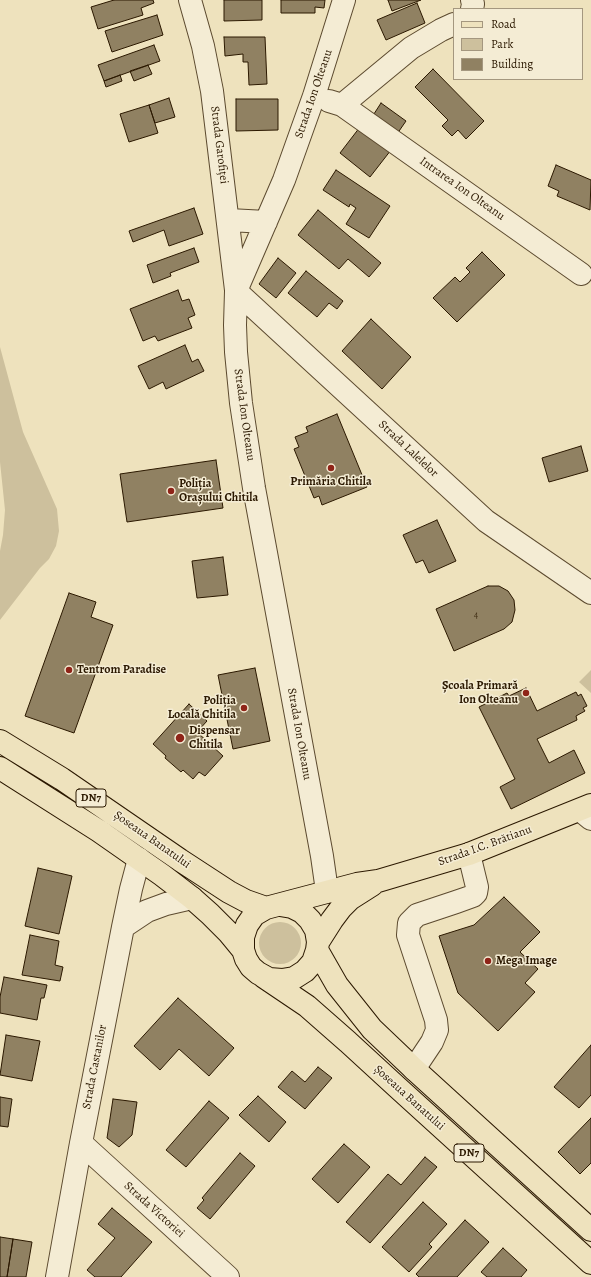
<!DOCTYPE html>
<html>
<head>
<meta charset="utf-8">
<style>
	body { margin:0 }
	#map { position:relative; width:591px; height:1277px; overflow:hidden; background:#eee2bd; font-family:Alegreya,serif }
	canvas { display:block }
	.legend { position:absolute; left:453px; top:8px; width:130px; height:72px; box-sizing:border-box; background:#f4ecd4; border:1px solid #a4977f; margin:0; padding:5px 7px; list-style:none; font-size:12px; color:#2b1800 }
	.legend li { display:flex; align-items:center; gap:8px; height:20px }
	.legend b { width:20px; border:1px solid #a4977f }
</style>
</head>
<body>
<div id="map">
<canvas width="591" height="1277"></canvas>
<ul class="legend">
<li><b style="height:5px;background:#eee2bd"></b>Road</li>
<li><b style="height:11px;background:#cdc09d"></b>Park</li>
<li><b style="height:11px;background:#908162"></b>Building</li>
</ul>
</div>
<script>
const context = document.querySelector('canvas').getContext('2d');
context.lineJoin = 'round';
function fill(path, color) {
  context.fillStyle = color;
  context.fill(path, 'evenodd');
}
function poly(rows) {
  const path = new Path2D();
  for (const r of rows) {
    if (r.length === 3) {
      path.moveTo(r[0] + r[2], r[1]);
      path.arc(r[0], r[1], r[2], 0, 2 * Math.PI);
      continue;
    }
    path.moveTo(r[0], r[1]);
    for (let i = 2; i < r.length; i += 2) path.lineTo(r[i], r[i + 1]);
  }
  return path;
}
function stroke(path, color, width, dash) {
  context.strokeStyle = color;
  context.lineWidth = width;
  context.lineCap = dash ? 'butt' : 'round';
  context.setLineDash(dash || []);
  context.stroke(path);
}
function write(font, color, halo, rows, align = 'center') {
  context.font = font + ' Alegreya,serif';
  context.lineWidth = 3;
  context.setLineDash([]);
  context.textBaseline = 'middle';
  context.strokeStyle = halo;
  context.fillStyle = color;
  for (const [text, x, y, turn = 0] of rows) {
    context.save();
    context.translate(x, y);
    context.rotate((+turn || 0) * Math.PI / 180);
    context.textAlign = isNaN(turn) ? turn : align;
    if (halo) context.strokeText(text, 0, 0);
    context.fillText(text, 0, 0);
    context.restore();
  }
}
fill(poly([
	[0,347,23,432,57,509,59,531,56,546,49,559,40,568,0,620,0,551,3,535,5,510,0,462],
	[591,670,591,693,579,682],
	[280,943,21]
]), '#cdc09d');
const building = poly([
	[114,0,153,0,154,3,141,8,143,15,98,29,91,7,114,0],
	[224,0,262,0,262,20,224,21,224,0],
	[281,0,325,0,324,8,315,7,315,13,281,13,281,0],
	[388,0,421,0,392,11,388,0],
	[417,3,425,23,386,40,377,20,417,3],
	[157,15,163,35,112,52,105,31,157,15],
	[224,37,265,37,267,84,249,85,248,62,243,62,243,54,225,56,224,37],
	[154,45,160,61,104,81,98,65,154,45],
	[148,65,152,74,134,81,130,71,148,65],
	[433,69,484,121,466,139,458,130,452,136,442,126,448,120,415,87,433,69],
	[120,75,122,81,106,87,104,81,120,75],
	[169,98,175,117,155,123,149,105,169,98],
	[236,99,278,99,278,130,236,131,236,99],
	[381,103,406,121,397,134,372,117,381,103],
	[149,105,158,133,129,142,120,114,149,105],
	[360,127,391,150,370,177,340,153,360,127],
	[556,165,591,180,590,210,557,196,559,191,548,186,556,165],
	[336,170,390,206,369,238,346,224,356,208,350,204,349,207,323,190,336,170],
	[194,208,203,234,169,246,164,230,133,242,129,231,194,208],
	[318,210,381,263,369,277,348,259,339,269,298,235,318,210],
	[194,248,199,262,170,273,171,276,153,283,147,265,194,248],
	[482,252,505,275,457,322,433,298,455,277,460,282,470,272,466,268,482,252],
	[278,258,296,273,276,298,259,284,278,258],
	[306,271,343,301,337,309,329,303,317,317,288,293,306,271],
	[178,290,182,301,189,299,195,315,188,318,192,328,158,341,155,336,143,341,130,309,178,290],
	[371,319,411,357,382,389,342,351,371,319],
	[185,345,192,362,198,359,204,371,166,389,163,382,149,389,138,366,185,345],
	[337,414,367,487,322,505,319,496,314,498,294,449,299,447,295,437,308,432,306,427,337,414],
	[581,446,588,471,549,482,542,458,581,446],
	[216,460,223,508,127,522,120,474,216,460],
	[437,520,456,561,429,573,423,560,416,563,403,535,437,520],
	[223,557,228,595,197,598,192,561,223,557],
	[488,586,499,586,508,591,514,600,515,610,512,622,504,629,454,651,436,609,488,586],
	[69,593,96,602,91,617,113,625,74,733,25,716,69,593],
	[255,668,270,741,233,749,218,675,255,668],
	[526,688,537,711,576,692,578,696,581,694,587,706,583,708,585,711,576,716,577,720,537,739,549,763,574,750,585,773,511,809,500,787,515,779,479,707,507,693,509,696,526,688],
	[189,704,207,721,197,732,223,756,205,776,199,772,193,779,183,770,181,772,165,758,166,756,153,744,189,704],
	[38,868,72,876,59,934,25,926,38,868],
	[504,897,540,932,520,952,538,969,525,983,535,992,498,1031,458,993,439,936,474,925,504,897],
	[30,935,59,941,55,965,63,967,60,981,22,975,30,935],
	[4,977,47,985,44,998,41,998,37,1020,0,1013,0,997,4,977],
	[178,998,234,1048,209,1076,179,1049,160,1070,134,1046,178,998],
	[6,1035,40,1041,32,1081,0,1075,6,1035],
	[591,1045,591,1095,579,1108,554,1087,591,1045],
	[318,1067,332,1078,305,1109,278,1087,292,1071,305,1082,318,1067],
	[258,1096,286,1122,269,1142,239,1115,258,1096],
	[0,1097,12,1099,8,1127,0,1126,0,1097],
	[113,1099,137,1102,132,1135,119,1147,107,1138,113,1099],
	[209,1101,229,1118,186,1167,166,1150,209,1101],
	[591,1118,591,1163,580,1174,558,1152,591,1118],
	[344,1144,370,1167,338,1203,312,1179,344,1144],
	[240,1153,255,1166,210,1219,197,1208,204,1200,202,1198,240,1153],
	[425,1157,437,1167,370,1243,346,1222,388,1174,401,1185,425,1157],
	[423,1202,447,1224,429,1244,432,1247,409,1272,382,1247,423,1202],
	[112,1208,152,1242,121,1277,95,1277,87,1270,115,1238,98,1224,112,1208],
	[465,1220,489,1242,457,1277,419,1277,416,1274,465,1220],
	[0,1237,13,1239,7,1277,0,1277,0,1237],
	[13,1239,32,1242,26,1277,7,1277,13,1239],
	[503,1248,527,1270,521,1277,487,1277,481,1272,503,1248]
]);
fill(building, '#908162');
stroke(building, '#2b1800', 1);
const minor = poly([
	[190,0,203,46,212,91,236,290],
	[472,0,473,4,472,9],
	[329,101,342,105,411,48,441,30,454,24],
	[342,105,581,274],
	[229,220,266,222],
	[236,291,486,521,591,593],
	[580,810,591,819],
	[327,891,322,856,254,488,241,403,236,352,235,325,236,291,284,180,314,96,344,0],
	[123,927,147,911,166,904,192,898],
	[414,1069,432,1042,437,1030,436,1020,408,935,409,923,417,915,456,902,473,896,476,893,477,887,469,854],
	[81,1143,228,1277],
	[57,1277,81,1143,123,927,131,889,139,859]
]);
const major = poly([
	[0,741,62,779,180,860,229,892,246,901,266,908],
	[0,768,99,831,162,875,192,898,210,914,229,933,243,950],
	[280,905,292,907,302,912,310,920,316,930,318,942,317,950,313,962,305,971,294,978,282,980,269,979,258,973,251,967,246,959,243,950,243,937,247,925,254,915,266,908,357,884,378,881,469,854,591,805],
	[318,942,332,920,341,908,350,899,372,885],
	[317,950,337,985,372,1029,414,1069,591,1230],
	[264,977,307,1006,348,1042,397,1087,591,1263]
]);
stroke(minor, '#5c4a2f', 24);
stroke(major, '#2b1800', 24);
stroke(minor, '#f4ecd4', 22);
stroke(major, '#eee2bd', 22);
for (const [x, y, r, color] of [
	[331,468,4,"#8f2418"],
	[171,491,4,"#8f2418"],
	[69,670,4,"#8f2418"],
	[526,693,4,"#8f2418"],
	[244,708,4,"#8f2418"],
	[180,738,5,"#8f2418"],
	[488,961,4,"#8f2418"]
]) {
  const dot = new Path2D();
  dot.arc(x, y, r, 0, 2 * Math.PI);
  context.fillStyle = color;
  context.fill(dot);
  stroke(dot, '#f4ecd4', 1.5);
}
write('10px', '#443218', null, [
	["4",476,616]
]);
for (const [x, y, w] of [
	[91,798,30],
	[469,1153,30]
]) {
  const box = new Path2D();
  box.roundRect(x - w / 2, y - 9, w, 18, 3);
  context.fillStyle = '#f4ecd4';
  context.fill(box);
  stroke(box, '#2b1800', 1);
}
write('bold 11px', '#2b1800', null, [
	["DN7",91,798],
	["DN7",469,1153]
]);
write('12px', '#2b1800', '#f4ecd4', [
	["Strada Ion Olteanu",314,94,-71],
	["Strada Garofiței",219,145,83],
	["Intrarea Ion Olteanu",462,189,35],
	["Strada Ion Olteanu",244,415,82],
	["Strada Lalelelor",408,449,43],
	["Strada Ion Olteanu",299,734,80],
	["Șoseaua Banatului",152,840,35],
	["Strada I.C. Brătianu",485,846,-20],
	["Strada Castanilor",95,1067,-79],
	["Șoseaua Banatului",409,1098,42],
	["Strada Victoriei",154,1210,42]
]);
write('bold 12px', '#2b1800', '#f4ecd4', [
	["Primăria Chitila",331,482,"center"],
	["Poliția",179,484],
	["Orașului Chitila",179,498],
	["Tentrom Paradise",77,670],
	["Școala Primară",518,686,"right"],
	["Ion Olteanu",518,700,"right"],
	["Poliția",236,701,"right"],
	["Locală Chitila",236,715,"right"],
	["Dispensar",189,731],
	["Chitila",189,745],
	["Mega Image",496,961]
], 'left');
</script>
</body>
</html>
